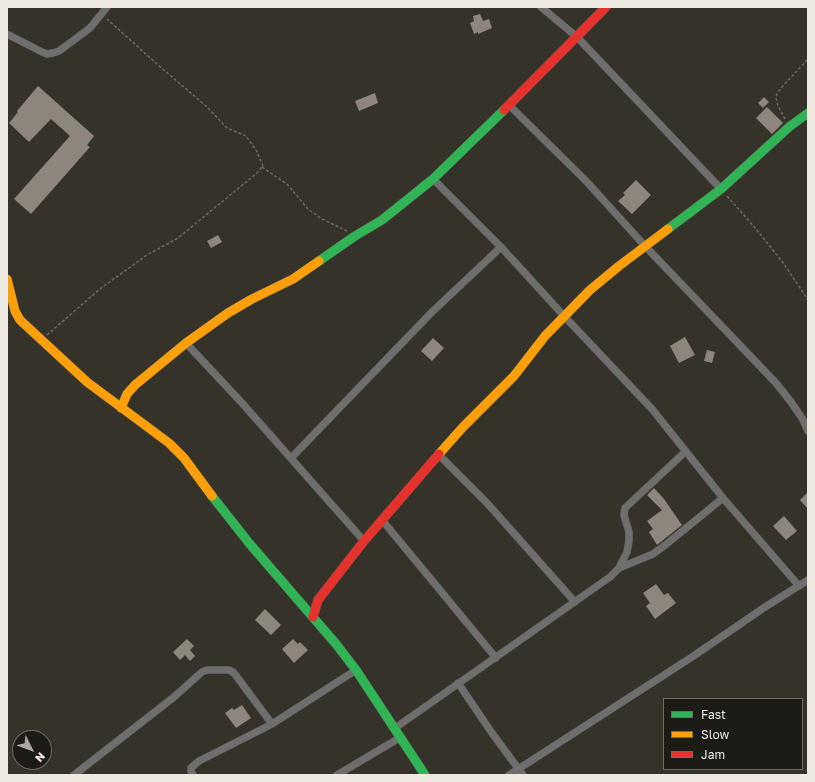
<!DOCTYPE html>
<html>
<head>
<meta charset="utf-8">
<style>
	body { margin:0 }
	#map { position:relative; width:815px; height:782px; overflow:hidden; background:#35322a; font-family:"Golos Text",sans-serif }
	canvas { display:block }
	.frame { position:absolute; inset:0; border:8px solid #eeeae2; pointer-events:none }
	.legend { position:absolute; left:663px; top:698px; width:140px; height:72px; box-sizing:border-box; background:#1d1b15; border:1px solid #716e67; margin:0; padding:5px 7px; list-style:none; font-size:12px; color:#eeeae2 }
	.legend li { display:flex; align-items:center; gap:8px; height:20px }
	.legend b { width:20px; border:1px solid #716e67 }
	.north { position:absolute; left:12px; top:730px; width:40px; height:40px; box-sizing:border-box; background:#1d1b15; border:1px solid #716e67; border-radius:50%; rotate:132deg; font-size:11px; font-weight:700; line-height:16px; text-align:center; color:#eeeae2 }
	.north::after { content:''; display:block; margin:auto; width:14px; height:18px; background:#adaaa2; clip-path:polygon(50% 0,100% 100%,50% 72%,0 100%) }
</style>
</head>
<body>
<div id="map">
<canvas width="815" height="782"></canvas>
<div class="frame"></div>
<ul class="legend">
<li><b style="height:5px;background:#30b455"></b>Fast</li>
<li><b style="height:5px;background:#ff9f0a"></b>Slow</li>
<li><b style="height:5px;background:#e5322d"></b>Jam</li>
</ul>
<div class="north">N</div>
</div>
<script>
const context = document.querySelector('canvas').getContext('2d');
context.lineJoin = 'round';
function fill(path, color) {
  context.fillStyle = color;
  context.fill(path, 'evenodd');
}
function poly(rows) {
  const path = new Path2D();
  for (const r of rows) {
    path.moveTo(r[0], r[1]);
    for (let i = 2; i < r.length; i += 2) path.lineTo(r[i], r[i + 1]);
  }
  return path;
}
function stroke(path, color, width, dash) {
  context.strokeStyle = color;
  context.lineWidth = width;
  context.lineCap = dash ? 'butt' : 'round';
  context.setLineDash(dash || []);
  context.stroke(path);
}
fill(poly([
	[480,14,483,21,489,19,492,28,478,34,478,32,474,34,470,23,474,21,473,16],
	[38,86,94,136,87,145,90,147,31,214,14,199,70,136,51,119,29,142,9,123,18,112,17,111],
	[375,93,378,103,359,111,355,101],
	[764,97,769,102,763,108,758,103],
	[767,107,783,123,772,134,756,118],
	[636,180,651,195,632,214,618,201,625,195,623,193],
	[218,235,222,242,211,248,207,241],
	[685,337,695,355,679,363,670,346],
	[433,338,444,348,432,361,421,351],
	[707,350,715,352,712,363,704,361],
	[654,488,664,499,682,525,657,545,649,532,653,529,647,521,662,510,647,495],
	[808,492,808,509,800,500],
	[784,516,797,531,786,540,773,526],
	[656,584,664,595,668,593,676,603,655,619,646,606,650,603,643,593],
	[265,609,281,625,271,635,255,620],
	[187,639,194,646,190,650,195,656,190,661,185,655,180,660,173,652],
	[293,639,298,644,300,642,308,650,294,663,282,649],
	[242,705,251,718,236,728,225,713,232,708,234,710]
]), '#8e867c');
const street = poly([
	[541,7,577,37,721,189],
	[7,34,42,52,47,54,53,53,59,51,90,28,107,7],
	[509,105,587,182,645,246,776,383,791,402,802,418,808,431],
	[433,179,501,247,564,316,652,409,723,498,799,586],
	[186,343,242,403,364,541],
	[438,454,487,503,575,602],
	[291,458,432,312,501,247],
	[382,520,496,658],
	[619,568,653,554,664,546,723,498],
	[458,683,492,733,523,775],
	[395,728,610,577,619,568,627,552,629,541,629,532,624,515,625,508,685,452],
	[74,775,174,697,202,672,207,670,229,670,234,673,272,724],
	[193,775,191,771,191,768,199,761,272,724,356,670],
	[337,775,401,737],
	[509,775,692,657,765,607,808,580]
]);
const fast = poly([
	[668,229,721,189,789,127,808,113],
	[319,261,355,236,382,220,433,179,504,110],
	[212,496,249,543,336,644,356,670,425,775]
]);
const slow = poly([
	[7,279,15,311,20,320,87,382,169,443,184,458,212,496],
	[121,408,127,394,135,385,186,343,228,313,252,299,293,279,319,261],
	[439,454,463,427,514,376,545,336,590,290,619,266,668,229]
]);
const jam = poly([
	[504,110,606,7],
	[313,617,318,600,364,541,439,454]
]);
stroke(street, '#524f48', 8);
stroke(fast, '#524f48', 10);
stroke(slow, '#524f48', 10);
stroke(jam, '#524f48', 10);
stroke(poly([
	[785,119,778,106,776,98,777,93,782,87,808,59],
	[262,167,288,185,308,209,322,219,347,231],
	[727,196,756,229,784,264,808,300],
	[47,335,101,288,147,255,178,238,257,173,263,166,256,150,246,136,227,128,206,106,158,65,107,19]
]), '#6c6a68', 1.5, [3, 2]);
stroke(street, '#6f6e6f', 7);
stroke(fast, '#30b455', 9);
stroke(slow, '#ff9f0a', 9);
stroke(jam, '#e5322d', 9);
</script>
</body>
</html>
